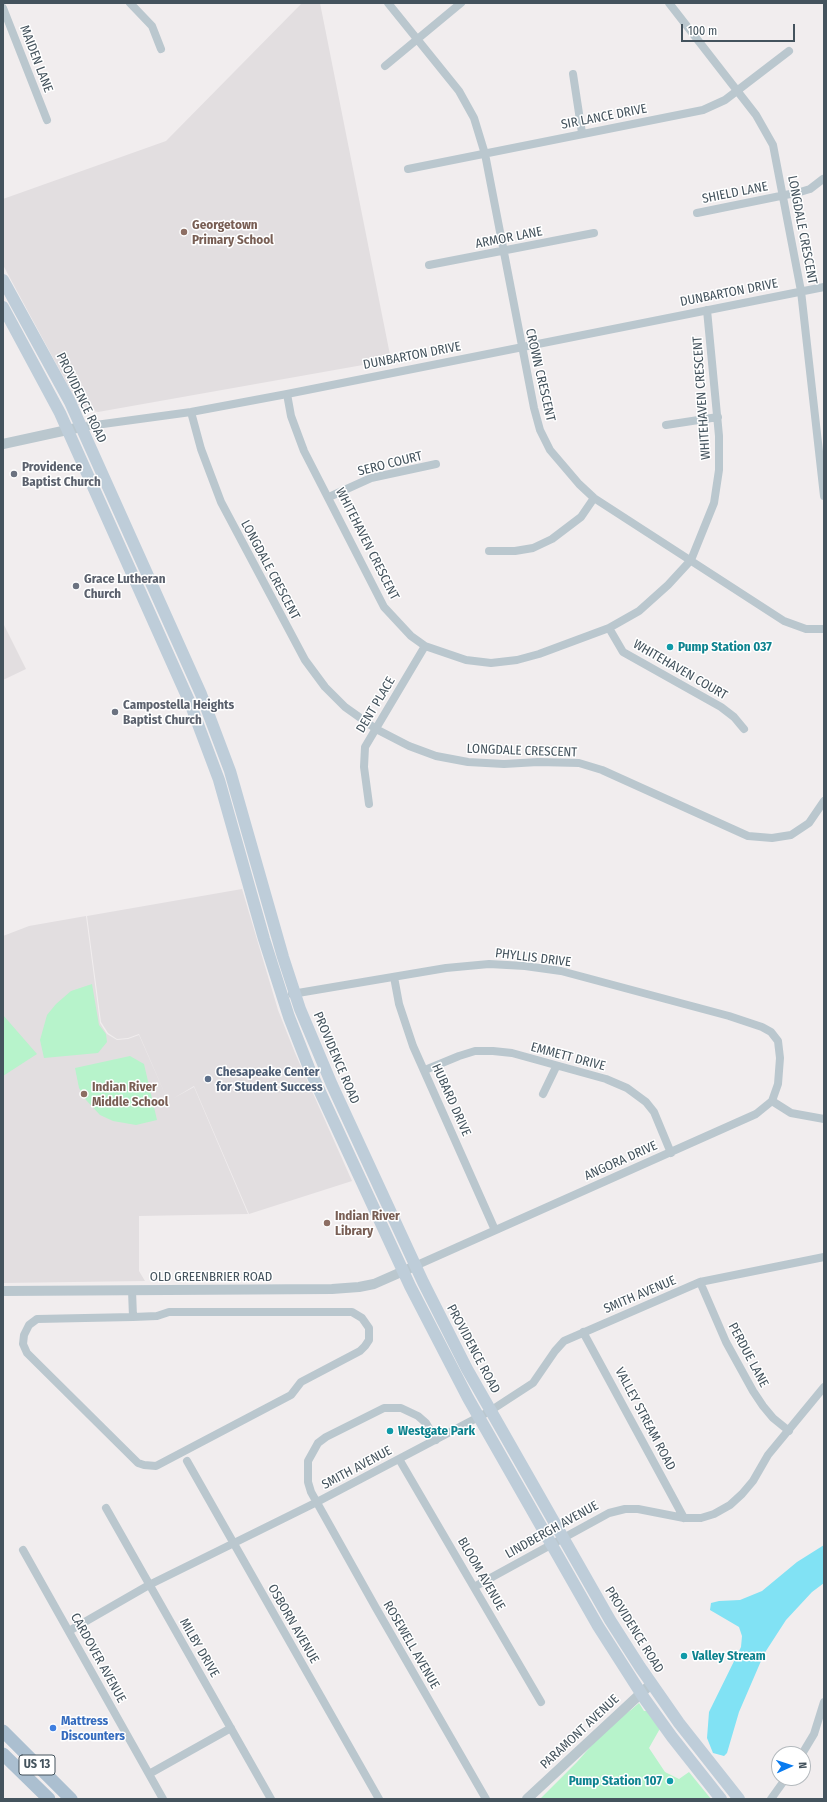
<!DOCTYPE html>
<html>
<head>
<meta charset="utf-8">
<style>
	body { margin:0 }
	#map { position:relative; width:827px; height:1802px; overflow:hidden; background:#f1edee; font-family:"Fira Sans Condensed",sans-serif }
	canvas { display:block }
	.frame { position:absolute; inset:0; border:4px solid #44535d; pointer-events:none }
	.north { position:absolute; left:771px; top:1746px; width:40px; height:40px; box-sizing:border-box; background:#fff; border:1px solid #b4babe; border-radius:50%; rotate:87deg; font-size:11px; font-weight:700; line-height:16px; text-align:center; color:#44535d }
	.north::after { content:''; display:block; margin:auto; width:14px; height:18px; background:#097bf0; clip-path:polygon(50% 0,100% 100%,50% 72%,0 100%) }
	.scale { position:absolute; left:681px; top:24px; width:114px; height:18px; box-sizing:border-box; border:2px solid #44535d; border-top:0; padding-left:5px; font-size:12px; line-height:14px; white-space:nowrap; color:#44535d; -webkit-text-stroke:3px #fff; paint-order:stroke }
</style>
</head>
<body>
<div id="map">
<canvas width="827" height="1802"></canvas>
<div class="frame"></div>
<div class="north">N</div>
<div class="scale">100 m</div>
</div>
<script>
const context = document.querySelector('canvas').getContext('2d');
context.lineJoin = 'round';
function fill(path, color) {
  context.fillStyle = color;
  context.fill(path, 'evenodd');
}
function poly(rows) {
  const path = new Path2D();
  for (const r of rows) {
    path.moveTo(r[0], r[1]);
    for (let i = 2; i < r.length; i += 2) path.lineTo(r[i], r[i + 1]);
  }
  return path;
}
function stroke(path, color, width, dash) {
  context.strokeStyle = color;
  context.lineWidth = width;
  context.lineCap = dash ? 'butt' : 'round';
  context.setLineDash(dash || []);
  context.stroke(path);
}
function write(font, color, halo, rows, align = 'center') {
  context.font = font + ' "Fira Sans Condensed",sans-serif';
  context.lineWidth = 3;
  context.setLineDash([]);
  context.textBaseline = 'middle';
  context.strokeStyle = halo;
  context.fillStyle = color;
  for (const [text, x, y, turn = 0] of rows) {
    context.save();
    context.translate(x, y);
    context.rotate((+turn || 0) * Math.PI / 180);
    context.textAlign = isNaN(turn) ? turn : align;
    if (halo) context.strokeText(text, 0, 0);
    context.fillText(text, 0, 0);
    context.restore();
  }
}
fill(poly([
	[302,3,320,3,391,360,98,412,80,408,3,265,3,199,166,141],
	[3,623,26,669,3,680],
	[242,889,278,1010,295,1053,352,1181,249,1214,194,1086,174,1098,194,1087,248,1214,139,1216,139,1271,145,1281,3,1283,3,936,29,926,86,916,100,1023,107,1034,117,1040,128,1039,139,1035,168,1101,139,1034,128,1038,117,1039,108,1033,101,1022,87,916]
]), '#e2dee0');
fill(poly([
	[92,984,99,1025,106,1034,107,1042,98,1053,44,1058,40,1040,47,1015,56,1004,71,991],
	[3,1015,37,1054,3,1076],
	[130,1056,144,1064,157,1120,136,1125,113,1121,100,1115,86,1100,79,1088,75,1068],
	[639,1703,644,1711,651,1711,662,1725,649,1748,665,1772,679,1779,689,1772,711,1799,540,1799,577,1762,614,1720,631,1710]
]), '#b7f3cb');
fill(poly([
	[824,1545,824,1583,812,1592,786,1620,764,1654,739,1712,727,1753,724,1756,713,1753,707,1738,709,1712,741,1647,742,1636,739,1627,710,1610,711,1603,719,1601,740,1600,762,1591,797,1562]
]), '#81e2f4');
stroke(poly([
	[130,3,152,26,161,49],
	[388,3,459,91,474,118,485,154,534,408,540,430,550,450,579,484,594,498,784,621,806,629,824,629],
	[669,3,756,115,773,145,801,291,824,496],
	[3,8,47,120],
	[385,66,461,3],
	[573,74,582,133],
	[408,169,703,110,725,100,789,51],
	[697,213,800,192,810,189,823,179],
	[429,265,594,233],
	[287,394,291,416,304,451,384,607,411,636,425,646,466,660,491,663,517,660,539,654,609,628,639,611,668,585,691,560,714,503,719,470,719,436,707,310],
	[191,412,201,449,221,502,305,660,325,687,345,707,376,729,409,746,436,756,468,762,504,764,538,762,579,763,602,770,748,836,772,838,791,835,809,823,824,801],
	[666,425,718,417],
	[81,427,191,412,287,394,824,287],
	[329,497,371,478,436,464],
	[489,551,515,551,533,548,552,539,581,517,594,498],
	[609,628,623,652,721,707,734,717,744,729],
	[369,804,364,767,365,747,425,646],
	[394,977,399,1004,413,1046,495,1230],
	[292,994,446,968,489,964,525,966,561,971,729,1016,762,1027,771,1032,778,1041,780,1058,778,1084,772,1101,756,1114,415,1266],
	[425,1070,459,1056,475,1051,493,1051,512,1053,606,1079,627,1088,646,1102,654,1112,671,1153],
	[543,1094,556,1067],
	[772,1101,791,1113,824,1119],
	[700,1282,726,1342,753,1391,763,1406,773,1418,789,1431],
	[132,1290,133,1317,157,1316,169,1312,352,1312,362,1318,369,1328,369,1340,365,1346,360,1351,301,1382,291,1395,156,1466,144,1465,138,1463,27,1353,23,1344,24,1335,29,1325,37,1319,133,1317],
	[583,1332,684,1518],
	[436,1440,426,1423,418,1416,401,1408,384,1408,326,1437,318,1443,308,1461,308,1482,311,1492,376,1608,486,1799],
	[399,1459,541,1702],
	[187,1461,379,1799],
	[106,1508,271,1799],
	[23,1550,163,1799],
	[474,1587,609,1513,625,1509,638,1509,684,1518,701,1518,714,1514,730,1505,742,1494,753,1481,768,1455,824,1387],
	[69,1631,149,1585,317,1502,490,1411,533,1383,555,1351,564,1341,700,1282,824,1257],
	[802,1754,814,1734,824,1702],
	[149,1774,231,1728],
	[771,1799,786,1778]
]), '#bac7ce', 8);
stroke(poly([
	[3,444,81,427],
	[3,1291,332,1289,359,1287,374,1284,415,1266],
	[527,1799,651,1684]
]), '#bac7ce', 10);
stroke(poly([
	[3,280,70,402,201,694,230,771,283,957,300,1009,332,1085,423,1282,467,1369,610,1620,640,1667,679,1723,739,1799],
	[3,307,60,413,190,703,219,780,264,939,289,1017,309,1068,410,1286,468,1398,598,1626,644,1698,672,1737,721,1799]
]), '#becdd9', 12);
stroke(poly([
	[3,1731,71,1799],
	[3,1754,49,1799]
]), '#abbfd0', 13);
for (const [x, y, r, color] of [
	[184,232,4,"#8d6e63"],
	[14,474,4,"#6b7280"],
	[76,586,4,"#6b7280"],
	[670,647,4,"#0f9aa8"],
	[115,712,4,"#6b7280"],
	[208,1079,4,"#5c6f8a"],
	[84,1094,4,"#8d6e63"],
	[327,1223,4,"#8d6e63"],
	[390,1431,4,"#0f9aa8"],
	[684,1656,4,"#0f9aa8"],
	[53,1728,4,"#3f7fe0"],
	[670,1781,4,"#0f9aa8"]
]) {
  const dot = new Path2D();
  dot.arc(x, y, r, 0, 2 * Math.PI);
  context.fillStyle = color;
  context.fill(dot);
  stroke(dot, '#fff', 1.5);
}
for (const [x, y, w] of [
	[37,1765,36]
]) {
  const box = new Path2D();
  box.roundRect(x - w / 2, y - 10, w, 20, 3);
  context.fillStyle = '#fff';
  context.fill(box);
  stroke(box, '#44535d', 1);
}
write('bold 12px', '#44535d', null, [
	["US 13",37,1765]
]);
write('13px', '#44535d', '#fff', [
	["MAIDEN LANE",36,59,69],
	["SIR LANCE DRIVE",604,117,-11],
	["SHIELD LANE",735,193,-11],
	["LONGDALE CRESCENT",802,230,79],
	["ARMOR LANE",509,238,-11],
	["DUNBARTON DRIVE",729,293,-11],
	["DUNBARTON DRIVE",412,356,-11],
	["CROWN CRESCENT",540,375,77],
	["PROVIDENCE ROAD",81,398,64],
	["WHITEHAVEN CRESCENT",702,398,-94],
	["SERO COURT",390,464,-14],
	["WHITEHAVEN CRESCENT",367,544,63],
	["LONGDALE CRESCENT",270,570,62],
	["WHITEHAVEN COURT",680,670,30],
	["DENT PLACE",376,705,-59],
	["LONGDALE CRESCENT",522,751,2],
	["PHYLLIS DRIVE",533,958,7],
	["EMMETT DRIVE",568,1057,15],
	["PROVIDENCE ROAD",336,1058,67],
	["HUBARD DRIVE",451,1100,66],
	["ANGORA DRIVE",621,1161,-24],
	["OLD GREENBRIER ROAD",211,1277],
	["SMITH AVENUE",640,1295,-23],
	["PROVIDENCE ROAD",473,1349,62],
	["PERDUE LANE",748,1355,62],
	["VALLEY STREAM ROAD",645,1419,62],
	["SMITH AVENUE",357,1468,-28],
	["LINDBERGH AVENUE",552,1530,-29],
	["BLOOM AVENUE",481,1574,60],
	["OSBORN AVENUE",293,1624,60],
	["PROVIDENCE ROAD",634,1630,58],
	["ROSEWELL AVENUE",411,1645,60],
	["MILBY DRIVE",199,1648,60],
	["CARDOVER AVENUE",98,1658,61],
	["PARAMONT AVENUE",580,1732,-43]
]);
write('bold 13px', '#785e54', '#fff', [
	["Georgetown",192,225],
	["Primary School",192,240],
	["Indian River",92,1087],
	["Middle School",92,1102],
	["Indian River",335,1216],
	["Library",335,1231]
], 'left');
write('bold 13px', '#5b616d', '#fff', [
	["Providence",22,467],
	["Baptist Church",22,482],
	["Grace Lutheran",84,579],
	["Church",84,594],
	["Campostella Heights",123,705],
	["Baptist Church",123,720]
], 'left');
write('bold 13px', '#0d838f', '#fff', [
	["Pump Station 037",678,647],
	["Westgate Park",398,1431],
	["Valley Stream",692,1656],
	["Pump Station 107",662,1781,"right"]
], 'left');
write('bold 13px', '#4e5e75', '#fff', [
	["Chesapeake Center",216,1072],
	["for Student Success",216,1087]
], 'left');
write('bold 13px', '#366cbe', '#fff', [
	["Mattress",61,1721],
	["Discounters",61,1736]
], 'left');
</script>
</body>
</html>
